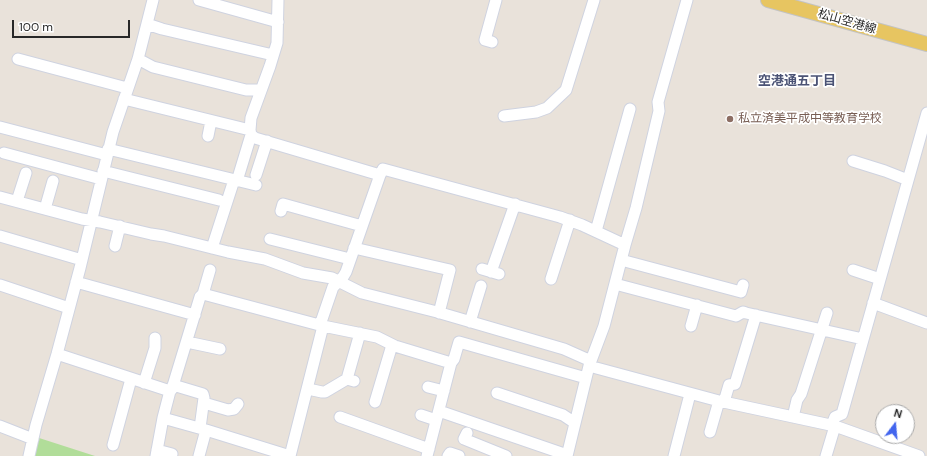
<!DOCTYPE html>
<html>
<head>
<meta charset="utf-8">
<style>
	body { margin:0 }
	#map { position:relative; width:927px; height:456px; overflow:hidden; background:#e9e2da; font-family:"DM Sans",sans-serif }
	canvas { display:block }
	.north { position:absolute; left:875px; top:404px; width:40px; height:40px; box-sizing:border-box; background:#fff; border:1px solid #a9a9a9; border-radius:50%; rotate:16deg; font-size:11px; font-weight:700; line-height:16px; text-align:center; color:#282828 }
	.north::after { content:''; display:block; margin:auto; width:14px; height:18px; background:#4265ee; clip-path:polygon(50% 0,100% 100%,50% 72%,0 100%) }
	.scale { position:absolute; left:12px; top:20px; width:118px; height:18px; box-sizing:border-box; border:2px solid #282828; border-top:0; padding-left:5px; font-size:12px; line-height:14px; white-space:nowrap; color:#282828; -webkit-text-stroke:3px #fff; paint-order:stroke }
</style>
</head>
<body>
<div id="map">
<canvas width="927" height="456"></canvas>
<div class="north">N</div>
<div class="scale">100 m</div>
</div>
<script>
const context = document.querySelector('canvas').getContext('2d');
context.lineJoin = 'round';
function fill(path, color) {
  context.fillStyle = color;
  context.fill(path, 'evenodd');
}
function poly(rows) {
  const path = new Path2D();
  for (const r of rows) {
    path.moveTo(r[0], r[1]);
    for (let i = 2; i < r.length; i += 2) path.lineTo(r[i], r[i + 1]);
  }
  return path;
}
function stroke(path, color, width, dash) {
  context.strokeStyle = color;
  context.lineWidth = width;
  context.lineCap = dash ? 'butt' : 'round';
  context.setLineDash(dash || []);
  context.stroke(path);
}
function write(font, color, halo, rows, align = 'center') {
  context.font = font + ' "DM Sans","Noto Sans JP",sans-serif';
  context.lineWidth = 3.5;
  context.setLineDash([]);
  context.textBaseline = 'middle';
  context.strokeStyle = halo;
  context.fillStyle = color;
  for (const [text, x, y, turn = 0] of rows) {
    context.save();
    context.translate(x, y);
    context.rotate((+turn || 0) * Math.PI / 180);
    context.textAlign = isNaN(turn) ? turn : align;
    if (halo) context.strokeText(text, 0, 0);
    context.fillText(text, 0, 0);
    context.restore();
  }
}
fill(poly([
	[36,437,95,456,31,456]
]), '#b1dd99');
const minor = poly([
	[199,0,278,22],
	[278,0,277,43,270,66,251,118,250,130,251,135,255,138,380,175],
	[147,24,162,29,273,55],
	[492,42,485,40,496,0],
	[18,59,127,88],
	[138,59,153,67,246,90,261,90],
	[124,99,250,130],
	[504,116,536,112,547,108,566,90,594,0],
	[0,127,107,155],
	[208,136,211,121],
	[108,149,256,185],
	[4,153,101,179],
	[853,161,885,171,908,180],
	[103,171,219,200],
	[256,175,267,141],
	[237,181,251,135],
	[0,197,82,219,100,222,151,234,164,236,228,252,265,259,303,273,332,278,362,293,437,312,564,349,591,361],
	[17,201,26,173],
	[45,209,53,181],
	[281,211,283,204,362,226],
	[596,231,630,109],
	[0,236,82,260],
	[270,239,350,259],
	[115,246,120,226],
	[212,248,234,180],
	[354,248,450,270,439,313],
	[621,260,741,292,743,285],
	[482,269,499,274],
	[853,270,880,279],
	[491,272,515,204],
	[551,279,570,220],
	[76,282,195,315],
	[615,284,736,316,743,312,746,313,863,339],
	[0,285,69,308],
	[203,294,210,270],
	[873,303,927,323],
	[470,322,481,286],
	[320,325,333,287,343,277,346,272,380,175,383,169,560,217,582,225,625,245],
	[691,326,697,305],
	[187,342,220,349],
	[57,354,170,391],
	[451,363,454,359,459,342,586,378],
	[589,366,719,401,835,426,826,456],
	[354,381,347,379,360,333],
	[144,383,155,348,155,338],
	[173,385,203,394,204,398,200,428],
	[428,387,444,391],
	[308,389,322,392,325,392,347,379],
	[497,393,563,415,575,423],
	[375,402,392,345],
	[724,402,729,385,735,384,756,315],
	[204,403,228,410,234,409,238,404],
	[439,411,567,455],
	[421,415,436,420],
	[340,417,429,449],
	[793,417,797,400,801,394,827,313],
	[163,418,206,430,290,456],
	[832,425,835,417,842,414,927,113],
	[0,426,33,439],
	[835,426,919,456],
	[710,432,719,401],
	[467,433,464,439,506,456],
	[113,445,131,379],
	[157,450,172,454],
	[29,456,36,425,57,354,80,268,113,132,138,59,153,0],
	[156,456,163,418,170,391,172,389,200,297,203,294,323,326,377,337,395,346,451,363,427,456],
	[199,456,206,430],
	[290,456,323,326],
	[448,456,450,453,459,456],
	[567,456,589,366,604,326,625,245,636,208,659,111,658,102,687,0],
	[674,456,690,394]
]);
const major = poly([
	[768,0,927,44]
]);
stroke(minor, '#cfd3e0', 13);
stroke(major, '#c3c3c3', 16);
stroke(minor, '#fff', 11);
stroke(major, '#e7c561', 14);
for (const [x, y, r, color] of [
	[730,119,4,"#8d6e63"]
]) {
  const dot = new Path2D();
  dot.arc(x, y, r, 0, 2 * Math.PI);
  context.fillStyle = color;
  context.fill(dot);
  stroke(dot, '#fff', 1.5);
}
write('12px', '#282828', '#fff', [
	["松山空港線",847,22,16]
]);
write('12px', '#785e54', '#fff', [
	["私立済美平成中等教育学校",738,119]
], 'left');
write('bold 13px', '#4b5375', '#fff', [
	["空港通五丁目",797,82]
]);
</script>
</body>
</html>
